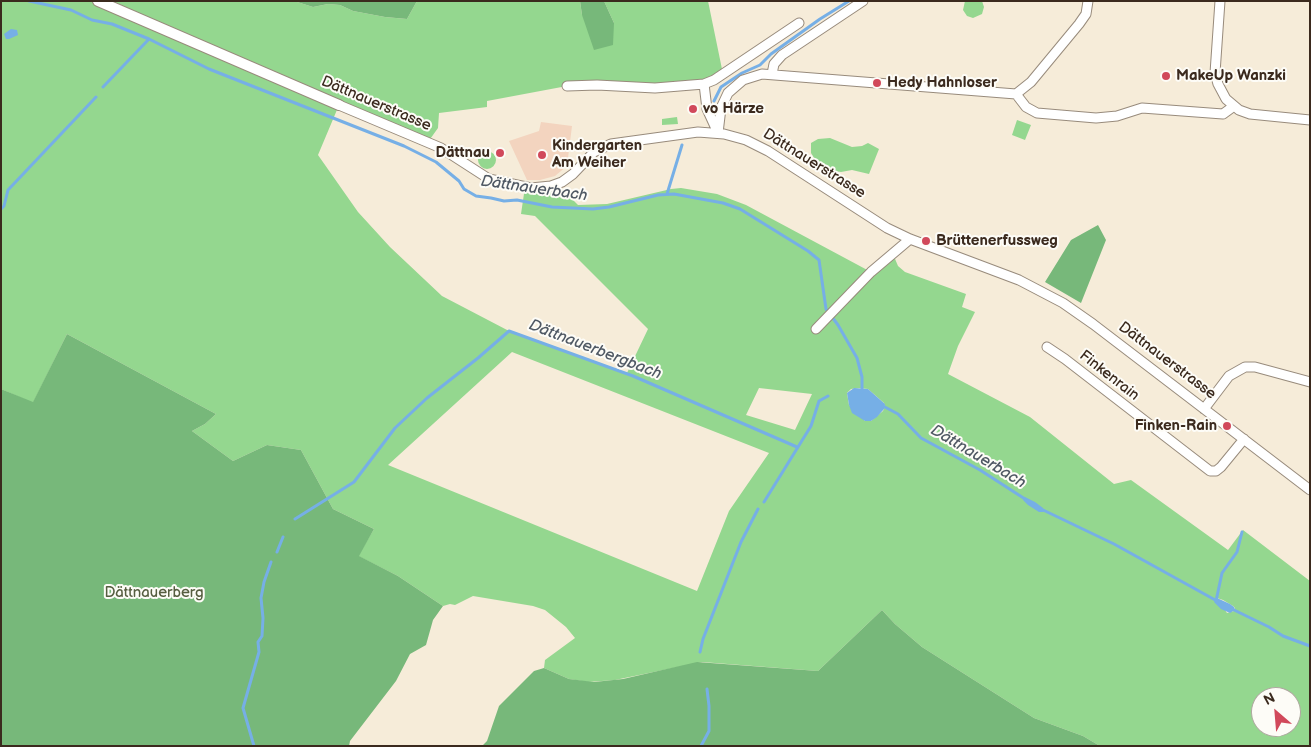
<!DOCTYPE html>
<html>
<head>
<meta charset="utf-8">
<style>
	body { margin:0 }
	#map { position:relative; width:1311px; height:747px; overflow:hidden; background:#f6ecd9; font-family:"Balsamiq Sans",sans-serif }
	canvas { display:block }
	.frame { position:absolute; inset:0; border:2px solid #3b2a1e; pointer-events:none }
	.north { position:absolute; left:1251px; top:687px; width:50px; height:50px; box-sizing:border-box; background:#fdfcf7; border:1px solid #afa8a0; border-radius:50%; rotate:333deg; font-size:14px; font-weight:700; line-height:20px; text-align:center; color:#3b2a1e }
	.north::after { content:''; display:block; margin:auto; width:18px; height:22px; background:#d1495b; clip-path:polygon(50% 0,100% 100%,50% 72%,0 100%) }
</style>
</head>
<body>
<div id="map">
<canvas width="1311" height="747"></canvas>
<div class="frame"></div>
<div class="north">N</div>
</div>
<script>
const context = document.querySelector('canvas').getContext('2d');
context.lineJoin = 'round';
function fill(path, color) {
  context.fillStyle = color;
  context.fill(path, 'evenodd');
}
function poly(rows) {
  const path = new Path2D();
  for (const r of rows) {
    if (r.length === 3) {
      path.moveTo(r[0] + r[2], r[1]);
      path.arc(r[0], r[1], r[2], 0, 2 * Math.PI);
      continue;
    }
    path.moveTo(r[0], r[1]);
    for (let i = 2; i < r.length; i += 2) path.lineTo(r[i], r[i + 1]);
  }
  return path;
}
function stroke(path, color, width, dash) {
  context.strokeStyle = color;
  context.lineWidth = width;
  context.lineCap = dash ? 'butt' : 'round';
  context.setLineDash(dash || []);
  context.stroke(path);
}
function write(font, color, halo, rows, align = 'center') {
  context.font = font + ' "Balsamiq Sans",sans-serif';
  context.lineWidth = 4;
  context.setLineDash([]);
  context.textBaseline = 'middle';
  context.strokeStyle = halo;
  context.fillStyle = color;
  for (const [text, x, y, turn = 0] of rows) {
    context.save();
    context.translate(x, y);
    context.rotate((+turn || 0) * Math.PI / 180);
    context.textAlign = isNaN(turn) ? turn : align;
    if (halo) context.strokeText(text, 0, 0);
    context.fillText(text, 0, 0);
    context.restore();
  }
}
fill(poly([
	[541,122,572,126,567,166,555,176,540,180,527,180,509,141,539,131]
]), '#f3d4bf');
fill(poly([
	[1,1,294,1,313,7,328,4,340,5,353,11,385,17,407,19,417,1,580,1,582,15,614,23,604,1,708,1,723,74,709,82,567,86,487,101,487,107,439,113,438,128,428,142,339,105,318,155,358,212,390,247,442,296,509,331,627,373,648,329,535,216,521,214,525,187,557,184,578,205,607,204,671,189,681,188,717,194,746,205,871,272,893,254,898,266,905,272,966,294,962,307,975,312,958,346,948,374,1030,417,1114,484,1131,480,1228,550,1243,530,1310,581,1310,746,1100,746,1083,736,1034,718,922,647,895,624,882,610,818,671,702,662,615,680,588,682,569,679,544,668,545,660,575,638,566,627,545,610,533,606,473,596,455,605,450,604,443,606,398,576,358,556,374,529,333,509,301,450,267,445,233,461,192,431,205,424,216,414,67,334,33,403,1,389],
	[512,352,769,453,729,511,697,591,388,465],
	[759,388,812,394,795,430,746,415],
	[859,388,868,389,884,403,885,406,883,411,871,421,865,421,849,405,847,393,851,389],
	[1217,598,1223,600,1233,606,1235,608,1234,611,1227,613],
	[1261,697,1291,697,1291,727,1261,727],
	[965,1,982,1,984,7,982,14,973,18,967,16,963,10],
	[677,117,678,124,662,125,662,119],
	[1017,120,1031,125,1025,140,1012,135],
	[830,138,852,147,862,146,868,143,879,149,869,174,852,170,841,172,829,170,816,161,811,153,811,143,818,139],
	[487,160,9]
]), '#94d78f');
fill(poly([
	[294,1,417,1,407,19,385,17,353,11,340,5,328,4,313,7],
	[580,1,604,1,614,23,613,45,594,50,582,15],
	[1098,225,1106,240,1081,303,1045,282,1071,240],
	[67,334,216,414,205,424,192,431,233,461,267,445,301,450,333,509,374,529,359,556,398,576,443,606,433,620,426,645,410,654,396,681,350,741,349,746,1,746,1,389,33,402],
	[882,610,895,624,922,647,1034,718,1083,736,1100,746,482,746,487,741,499,706,534,671,544,668,569,679,594,682,623,679,697,662,818,671]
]), '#77b87a');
fill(poly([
	[11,29,17,30,18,35,9,39,6,39,4,34],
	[854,388,868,389,885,404,884,409,877,417,871,421,865,421,852,413,849,405,847,393],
	[1025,497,1035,502,1043,508,1044,512,1039,512,1028,505,1023,500],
	[1217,598,1230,604,1234,607,1235,610,1230,613,1221,609,1214,602]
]), '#76afe6');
stroke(poly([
	[29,1,71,10,92,20,112,24,149,39,209,69,404,146,436,162,459,181,464,189,476,196,491,198,504,201,517,200,552,207,593,209,609,207,658,195,674,194,723,203,740,209,808,251,819,260,826,309,838,325,857,358,862,377,862,392],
	[103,87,149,39],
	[714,101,721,87,742,73,760,65,771,54,820,19,849,1],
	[667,194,682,145],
	[1,209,4,206,8,190,96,97],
	[883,406,898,414,921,438,980,470,1025,499],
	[764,502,811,426,819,401,828,396],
	[1041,509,1114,544,1217,601],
	[295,519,354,482,395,428,427,398,478,358,509,331,633,376,797,447],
	[277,552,283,537],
	[1216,601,1222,573,1237,552,1242,532],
	[1232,609,1269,627,1283,636,1310,646],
	[700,652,703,639,741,542,758,509],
	[254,746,243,708,259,652,258,642,262,636,263,618,261,598,264,582,271,562],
	[701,746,709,731,709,706,707,689]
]), '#76afe6', 3);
const minor = poly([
	[1220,1,1215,73,1218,84,1226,99,1239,110,1250,114,1310,120],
	[772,74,774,64,782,55,863,1],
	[567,86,597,85,655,88,704,84],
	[1016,94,1026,107,1037,113,1096,118,1117,116,1142,108,1223,114,1234,106],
	[1016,94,1031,82,1079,24,1086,14,1088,1],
	[339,105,441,148,489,179,531,188,551,186,562,182,573,174,594,152,611,144,698,132,724,134,746,140,768,151,887,228,910,239,1019,280,1063,303,1093,324,1310,490],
	[718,133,721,108,728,93,743,80,762,74,1016,94],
	[718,133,707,109,704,84,714,80,799,23],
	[816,329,871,272,910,239],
	[1047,347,1065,359,1210,471,1216,471,1221,467,1244,439],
	[1204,409,1229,376,1245,367,1255,367,1310,382]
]);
const tertiary = poly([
	[98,1,339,105]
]);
stroke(minor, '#988b7c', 11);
stroke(tertiary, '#988b7c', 12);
stroke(minor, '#fff', 9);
stroke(tertiary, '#fff', 10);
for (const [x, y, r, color] of [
	[1166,76,5,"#d1495b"],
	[877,83,5,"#d1495b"],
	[693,109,5,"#d1495b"],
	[500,153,5,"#d1495b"],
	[542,155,5,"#d1495b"],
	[926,241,5,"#d1495b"],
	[1227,426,5,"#d1495b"]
]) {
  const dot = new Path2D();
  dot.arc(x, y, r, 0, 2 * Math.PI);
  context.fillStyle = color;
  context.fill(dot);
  stroke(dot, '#fdfcf7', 2);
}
write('bold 15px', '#3b2a1e', '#fdfcf7', [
	["MakeUp Wanzki",1176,76],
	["Hedy Hahnloser",887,83],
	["vo Härze",703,109],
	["Kindergarten",552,146],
	["Am Weiher",552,163],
	["Dättnau",490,153,"right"],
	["Brüttenerfussweg",936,241],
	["Finken-Rain",1217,426,"right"]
], 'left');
write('15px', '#3b2a1e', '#fdfcf7', [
	["Dättnauerstrasse",376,104,23],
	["Dättnauerstrasse",814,164,32],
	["Dättnauerstrasse",1167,361,37],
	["Finkenrain",1109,376,38]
]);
write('15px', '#565e40', '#fdfcf7', [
	["Dättnauerberg",154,593]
]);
write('italic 16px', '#505964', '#fdfcf7', [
	["Dättnauerbach",534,189,8],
	["Dättnauerbergbach",595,350,21],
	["Dättnauerbach",978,457,31]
]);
</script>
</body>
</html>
